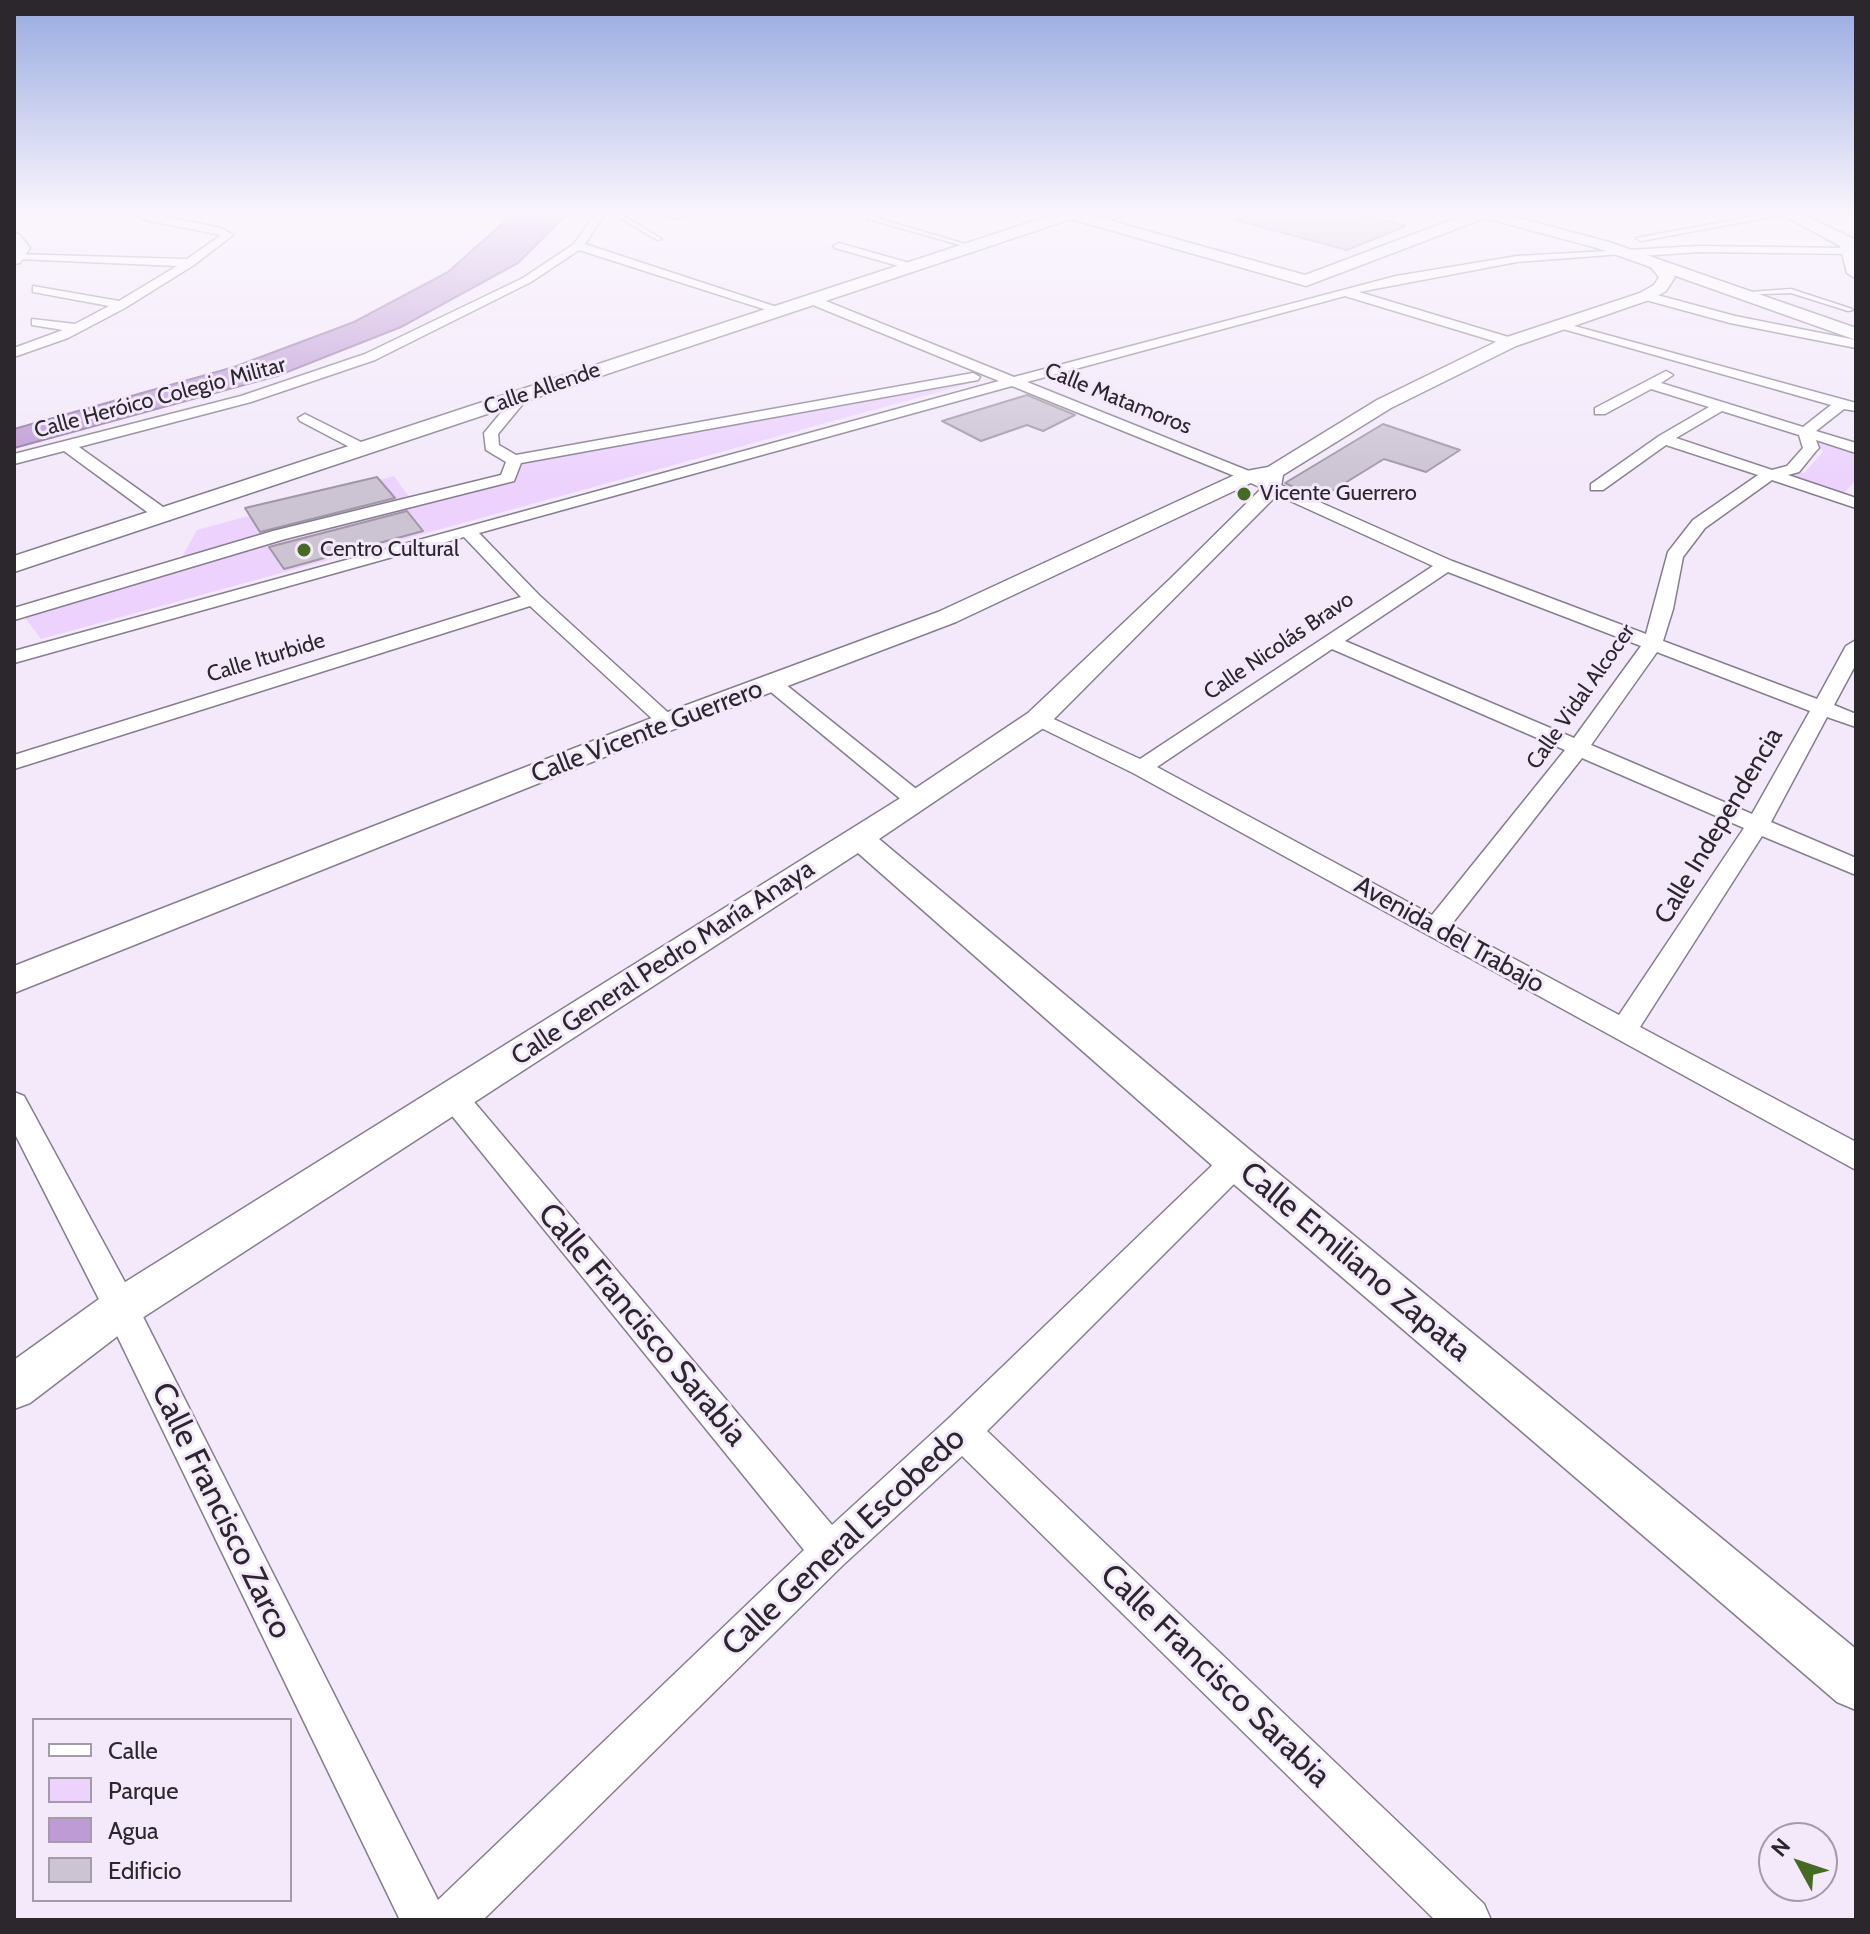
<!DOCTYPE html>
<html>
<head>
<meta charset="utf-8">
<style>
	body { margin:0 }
	#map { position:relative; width:1870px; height:1934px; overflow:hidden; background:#f3e9fa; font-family:Cabin,sans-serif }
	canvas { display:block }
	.frame { position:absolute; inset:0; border:16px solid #2b272d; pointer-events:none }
	.legend { position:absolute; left:32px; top:1718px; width:260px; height:184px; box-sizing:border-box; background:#f3e9fa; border:2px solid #a39ba8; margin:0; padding:10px 14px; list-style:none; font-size:24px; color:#2b272d }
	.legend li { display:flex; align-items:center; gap:16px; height:40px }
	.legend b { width:40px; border:2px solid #a39ba8 }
	.north { position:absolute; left:1758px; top:1822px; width:80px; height:80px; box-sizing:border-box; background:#f3e9fa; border:2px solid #a39ba8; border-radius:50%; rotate:310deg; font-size:22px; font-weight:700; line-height:32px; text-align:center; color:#2b272d }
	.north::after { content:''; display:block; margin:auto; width:28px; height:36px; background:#456a23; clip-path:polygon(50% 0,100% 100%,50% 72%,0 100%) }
</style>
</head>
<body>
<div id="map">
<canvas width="1870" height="1934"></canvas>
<div class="frame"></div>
<ul class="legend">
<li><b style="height:10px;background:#fff"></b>Calle</li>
<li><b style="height:22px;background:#ecd2fd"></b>Parque</li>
<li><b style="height:22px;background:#be9bd5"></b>Agua</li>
<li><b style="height:22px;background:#ccc3d3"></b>Edificio</li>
</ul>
<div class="north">N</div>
</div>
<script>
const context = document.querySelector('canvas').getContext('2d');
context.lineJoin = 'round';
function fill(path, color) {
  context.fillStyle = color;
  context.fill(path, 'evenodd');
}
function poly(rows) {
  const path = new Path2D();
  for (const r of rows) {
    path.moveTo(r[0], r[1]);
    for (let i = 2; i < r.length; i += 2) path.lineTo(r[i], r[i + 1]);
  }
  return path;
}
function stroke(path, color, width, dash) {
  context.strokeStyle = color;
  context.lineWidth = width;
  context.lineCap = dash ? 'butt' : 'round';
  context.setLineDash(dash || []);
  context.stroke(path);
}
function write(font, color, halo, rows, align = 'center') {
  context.font = font + ' Cabin,sans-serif';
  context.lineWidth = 6;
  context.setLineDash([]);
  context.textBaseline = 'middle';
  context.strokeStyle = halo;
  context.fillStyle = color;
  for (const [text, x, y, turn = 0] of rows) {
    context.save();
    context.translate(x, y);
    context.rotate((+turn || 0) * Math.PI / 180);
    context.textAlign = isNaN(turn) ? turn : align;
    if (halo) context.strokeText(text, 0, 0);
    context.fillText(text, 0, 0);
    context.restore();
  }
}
fill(poly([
	[975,382,41,639,20,611,182,557,197,530,394,476,414,504,515,479,520,464],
	[1815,439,1856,451,1856,480,1842,495,1784,477,1805,472,1823,452]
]), '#ecd2fd');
const water = poly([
	[506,211,559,211,565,216,518,263,401,327,277,376,14,448,14,429,234,367,354,322,448,272,512,215,506,211]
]);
fill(water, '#be9bd5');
stroke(water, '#9278a3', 2);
const building = poly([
	[1236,211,1350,211,1406,226,1347,250,1235,220,1236,211],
	[1027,395,1075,415,1043,431,1027,425,981,441,942,421,1027,395],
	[1383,424,1460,450,1426,472,1384,459,1319,499,1285,483,1383,424],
	[377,477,395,498,260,532,245,508,377,477],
	[407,511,423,531,284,569,269,547,407,511]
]);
fill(building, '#ccc3d3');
stroke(building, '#a097a6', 2);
const service = poly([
	[608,211,615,211,662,239,657,240,608,211],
	[650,211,674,215,701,211,674,219,650,211],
	[873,211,879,211,874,217,972,246,967,247,868,219,873,211],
	[1130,211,1138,211,1100,223,1097,221,1130,211],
	[1791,289,1852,309,1853,310,1848,311,1791,293,1739,295,1736,293,1791,289]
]);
const minor = poly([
	[123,211,138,211,221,228,233,235,194,265,125,308,68,338,14,357,14,348,63,330,32,325,32,319,75,324,109,306,33,292,33,286,119,301,177,266,18,259,14,258,14,254,187,259,221,235,150,221,123,211],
	[597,211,607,211,585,244,786,310,776,313,579,250,531,282,375,360,251,402,79,447,170,512,172,516,170,520,158,520,64,451,14,464,14,454,241,396,365,354,523,278,574,244,597,211],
	[1782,211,1804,211,1641,241,1636,238,1782,211],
	[839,243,913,264,915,266,909,269,835,248,833,246,839,243],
	[1699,246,1850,248,1856,251,1850,254,1699,252,1627,257,1622,254,1517,262,1359,292,1515,339,1517,342,1510,346,1345,296,1027,382,1254,473,1452,561,1646,634,1668,552,1693,520,1758,475,1666,445,1603,490,1591,490,1591,484,1659,436,1709,407,1651,389,1605,414,1595,414,1595,408,1666,371,1673,375,1661,383,1803,427,1831,405,1556,327,1556,321,1856,403,1856,411,1844,409,1816,431,1856,443,1856,453,1816,440,1819,448,1816,451,1799,472,1788,475,1856,498,1856,508,1772,480,1705,528,1683,557,1673,609,1663,641,1817,699,1846,646,1856,640,1856,664,1834,705,1856,714,1856,727,1827,717,1771,822,1856,858,1856,875,1762,836,1640,1027,1856,1142,1856,1170,1133,773,1031,723,1028,719,1031,715,1045,715,1140,759,1433,566,1242,479,1012,386,479,533,539,595,674,718,677,722,674,726,660,726,530,606,14,769,14,755,521,597,464,537,14,663,14,651,999,381,808,303,808,297,816,297,1014,377,1396,276,1517,256,1699,246],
	[1722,411,1799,435,1803,448,1787,466,1772,470,1676,438,1722,411],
	[1448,572,1641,646,1574,738,1345,641,1448,572],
	[1332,649,1565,750,1432,915,1157,767,1332,649],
	[1657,652,1810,711,1752,814,1591,745,1657,652],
	[1582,758,1744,828,1619,1015,1451,925,1582,758],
	[1646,292,1735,316,1856,340,1856,348,1730,323,1642,299,1642,293,1646,292],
	[973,373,980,377,978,380,521,463,514,481,285,539,14,620,14,608,273,531,501,475,506,462,486,450,484,433,519,391,524,390,531,394,498,434,499,445,516,455,973,373],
	[305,414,369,446,372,449,364,454,359,452,300,421,298,418,305,414],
	[773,678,780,680,925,796,928,801,925,806,909,806,766,688,763,684,773,678],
	[454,1086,464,1090,832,1525,949,1418,1225,1153,1236,1149,1247,1153,1251,1162,1247,1171,987,1431,1484,1904,1491,1920,1435,1920,962,1456,843,1565,483,1920,400,1920,109,1319,14,1132,14,1092,24,1096,133,1297,438,1900,804,1550,444,1106,440,1098,444,1090,454,1086]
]);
const tertiary = poly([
	[1656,261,1661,262,1675,277,1666,291,1652,299,1516,346,1391,408,1283,475,1280,492,1048,725,879,839,1250,1150,1856,1649,1856,1710,1837,1702,1222,1174,858,853,136,1322,30,1403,14,1409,14,1360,106,1294,907,794,1028,713,1171,578,1263,487,1263,480,1253,482,956,622,677,728,14,993,14,966,657,716,938,612,1241,472,1268,467,1377,400,1504,338,1640,293,1654,285,1659,277,1649,265,1656,261]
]);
const secondary = poly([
	[1053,211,1076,211,1305,275,1470,213,1469,211,1493,211,1609,242,1856,328,1856,340,1597,248,1485,218,1306,286,1071,219,14,572,14,556,1055,214,1053,211],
	[14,233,20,235,30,248,20,263,14,264,14,233]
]);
const primary = poly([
	[1775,211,1796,211,1854,239,1856,279,1847,273,1840,246,1775,211]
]);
stroke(service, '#877e8d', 3);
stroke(minor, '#877e8d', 3);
stroke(tertiary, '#877e8d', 3);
stroke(secondary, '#877e8d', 3);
stroke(primary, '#877e8d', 3);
fill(service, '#fff');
fill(minor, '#fff');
fill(tertiary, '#fff');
fill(secondary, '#fff');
fill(primary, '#fff');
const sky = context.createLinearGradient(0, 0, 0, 482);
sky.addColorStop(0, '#97aae0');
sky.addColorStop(0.44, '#faf5fd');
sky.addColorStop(1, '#faf5fd00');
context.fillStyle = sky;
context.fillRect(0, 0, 1870, 482);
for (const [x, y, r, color] of [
	[1244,494,8,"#456a23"],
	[304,550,8,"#456a23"]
]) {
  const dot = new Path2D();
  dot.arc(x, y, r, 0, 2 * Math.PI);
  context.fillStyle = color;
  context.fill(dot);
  stroke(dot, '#f3e9fa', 3);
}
write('22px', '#2b272d', '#f3e9fa', [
	["Calle Allende",542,389,-19],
	["Calle Heróico Colegio Militar",160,398,-15],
	["Calle Matamoros",1118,399,22],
	["Calle Nicolás Bravo",1279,646,-34],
	["Calle Iturbide",266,658,-17],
	["Calle Vidal Alcocer",1581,697,-55]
]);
write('22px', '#2b272d', '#f3e9fa', [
	["Vicente Guerrero",1260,494],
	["Centro Cultural",320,550]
], 'left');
write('26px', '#2b272d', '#f3e9fa', [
	["Calle Vicente Guerrero",647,732,-21],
	["Calle Independencia",1719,826,-59],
	["Avenida del Trabajo",1449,935,29],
	["Calle General Pedro María Anaya",663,963,-33]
]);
write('32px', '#2b272d', '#f3e9fa', [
	["Calle Emiliano Zapata",1355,1262,40],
	["Calle Francisco Sarabia",642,1325,50],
	["Calle Francisco Zarco",221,1511,64],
	["Calle General Escobedo",844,1542,-43],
	["Calle Francisco Sarabia",1215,1676,44]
]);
</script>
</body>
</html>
